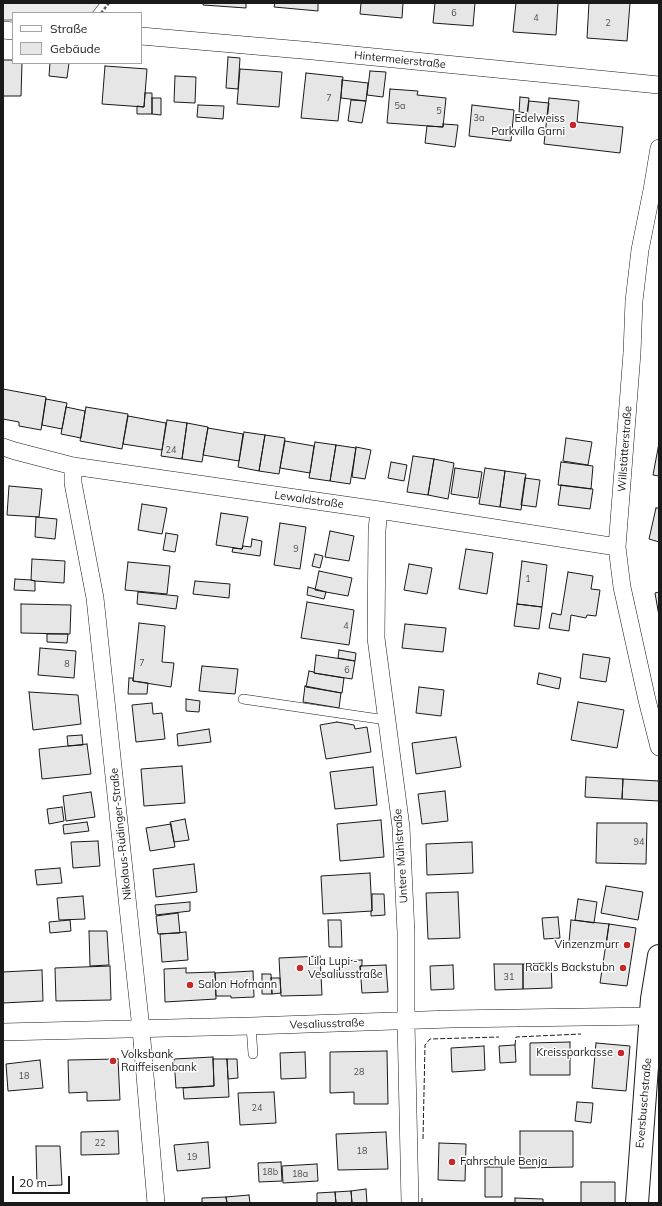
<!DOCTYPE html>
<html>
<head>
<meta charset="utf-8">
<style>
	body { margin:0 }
	#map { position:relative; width:662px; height:1206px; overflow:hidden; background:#fff; font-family:Mulish,sans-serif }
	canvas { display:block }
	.frame { position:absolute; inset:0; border:4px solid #1a1a1a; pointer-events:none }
	.legend { position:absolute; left:12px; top:12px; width:130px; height:52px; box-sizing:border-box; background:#fff; border:1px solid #a3a3a3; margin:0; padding:5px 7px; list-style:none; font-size:12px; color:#1a1a1a }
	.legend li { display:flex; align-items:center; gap:8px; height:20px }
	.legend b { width:20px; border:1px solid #a3a3a3 }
	.scale { position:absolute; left:12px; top:1176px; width:58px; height:18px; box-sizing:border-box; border:2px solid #1a1a1a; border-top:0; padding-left:5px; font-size:12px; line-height:14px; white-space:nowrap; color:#1a1a1a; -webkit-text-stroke:3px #fff; paint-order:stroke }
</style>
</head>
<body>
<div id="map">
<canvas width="662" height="1206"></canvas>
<div class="frame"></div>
<ul class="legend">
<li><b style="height:5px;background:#fff"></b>Straße</li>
<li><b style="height:11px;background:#e6e6e6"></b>Gebäude</li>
</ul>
<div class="scale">20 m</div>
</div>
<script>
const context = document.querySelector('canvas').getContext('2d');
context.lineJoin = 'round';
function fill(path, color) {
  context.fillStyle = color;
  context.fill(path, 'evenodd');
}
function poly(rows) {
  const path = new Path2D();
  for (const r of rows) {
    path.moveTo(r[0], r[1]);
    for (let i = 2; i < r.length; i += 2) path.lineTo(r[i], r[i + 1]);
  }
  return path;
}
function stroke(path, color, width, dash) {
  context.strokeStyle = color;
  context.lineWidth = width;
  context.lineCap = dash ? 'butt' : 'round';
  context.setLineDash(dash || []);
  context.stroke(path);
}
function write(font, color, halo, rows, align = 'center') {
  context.font = font + ' Mulish,sans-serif';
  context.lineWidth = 3;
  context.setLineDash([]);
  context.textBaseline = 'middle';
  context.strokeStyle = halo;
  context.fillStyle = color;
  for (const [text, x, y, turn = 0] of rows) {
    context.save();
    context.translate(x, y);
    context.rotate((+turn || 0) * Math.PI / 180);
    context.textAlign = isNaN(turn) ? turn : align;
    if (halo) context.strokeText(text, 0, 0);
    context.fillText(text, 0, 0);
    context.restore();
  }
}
const green = poly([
	[3,3,100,3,92,13,13,13,13,20,3,20,3,3]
]);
fill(green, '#ededed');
stroke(green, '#6a6a6a', 1);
const building = poly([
	[203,3,246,3,246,8,203,5,203,3],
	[275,3,318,3,318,11,274,7,275,3],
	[361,3,403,3,402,18,360,14,361,3],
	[435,3,475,3,473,26,433,23,435,3],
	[516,3,558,3,556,35,513,32,516,3],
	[589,3,630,3,627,41,587,38,589,3],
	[228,57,240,58,238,89,226,88,228,57],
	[3,60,13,60,13,63,22,63,21,96,3,96,3,60],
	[50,63,69,63,67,78,49,76,50,63],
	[105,66,147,69,144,107,102,104,105,66],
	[240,69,282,72,279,107,237,104,240,69],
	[370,71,386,72,383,97,367,95,370,71],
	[306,73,343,77,338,121,301,118,306,73],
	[175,76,196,77,195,103,174,102,175,76],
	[342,80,368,83,366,101,341,98,342,80],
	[390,89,418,91,417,95,446,98,443,127,387,123,390,89],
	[145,93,152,93,152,114,137,114,137,106,144,107,145,93],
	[520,97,529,98,527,113,519,112,520,97],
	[152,98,161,98,161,115,152,114,152,98],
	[549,98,579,101,577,122,623,127,620,153,544,144,549,98],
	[351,100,366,101,362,123,348,121,351,100],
	[529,101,549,103,547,120,527,118,529,101],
	[198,105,224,106,223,119,197,117,198,105],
	[472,105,514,110,511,141,469,136,472,105],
	[443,124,458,125,455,147,425,143,427,126,443,127,443,124],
	[3,389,46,397,41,430,19,426,19,422,3,419,3,389],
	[46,399,67,403,62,429,42,425,46,399],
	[66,407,85,411,81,438,61,434,66,407],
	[86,407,128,414,122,449,80,441,86,407],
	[128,416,166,423,162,450,123,444,128,416],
	[167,420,187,423,182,459,161,456,167,420],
	[187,423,208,427,202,462,182,459,187,423],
	[208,428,243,434,239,461,203,455,208,428],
	[244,432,265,435,259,471,238,467,244,432],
	[265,435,285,438,279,474,259,471,265,435],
	[566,438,592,442,588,465,563,461,566,438],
	[285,441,314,446,310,473,280,468,285,441],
	[315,442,336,445,330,481,309,478,315,442],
	[659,443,659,476,653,475,659,443],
	[336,445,356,448,350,484,330,481,336,445],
	[356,447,371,450,365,479,352,477,356,447],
	[413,456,434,459,428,495,407,492,413,456],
	[434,459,454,463,448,499,428,495,434,459],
	[391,462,407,465,404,481,388,478,391,462],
	[561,462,593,466,591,489,558,485,561,462],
	[455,468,482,472,478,498,451,494,455,468],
	[485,468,505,471,500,507,479,504,485,468],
	[505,471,526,474,521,510,500,507,505,471],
	[525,478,540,480,536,507,521,505,525,478],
	[561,485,593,489,590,509,558,505,561,485],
	[9,486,42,489,39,517,7,515,9,486],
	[142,504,167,508,162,534,138,530,142,504],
	[656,508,659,508,659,542,649,539,656,508],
	[221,513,248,517,242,549,216,545,221,513],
	[36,517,57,519,55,539,35,537,36,517],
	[280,523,306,527,300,569,274,565,280,523],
	[330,531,354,536,349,561,325,557,330,531],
	[166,533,178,535,175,552,163,550,166,533],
	[252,539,262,541,260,556,232,552,233,548,242,549,243,546,251,547,252,539],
	[466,549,493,553,487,594,459,589,466,549],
	[315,554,323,556,320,568,312,566,315,554],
	[32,559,65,561,64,583,35,581,31,580,32,559],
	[522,561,547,565,542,607,517,604,522,561],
	[128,562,170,566,167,594,125,590,128,562],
	[409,564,432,568,427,594,404,590,409,564],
	[319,571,352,578,348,596,315,590,319,571],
	[568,572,593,576,591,589,600,590,596,616,587,615,586,618,571,615,569,631,549,628,552,613,561,615,568,572],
	[15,579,31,580,35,581,35,591,14,590,15,579],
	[195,581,230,584,229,598,193,594,195,581],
	[308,587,326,592,324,599,307,595,308,587],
	[138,592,178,596,176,609,137,604,138,592],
	[659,592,659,616,655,593,659,592],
	[307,602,354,610,349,645,301,638,307,602],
	[21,604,71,605,70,634,21,633,21,604],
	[517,604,542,607,539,629,514,626,517,604],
	[139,623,165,626,162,662,174,663,171,687,133,681,139,623],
	[405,624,446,628,443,652,402,648,405,624],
	[47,634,68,634,67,643,47,642,47,634],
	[40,648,76,651,74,678,38,675,40,648],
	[339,650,356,653,355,661,338,658,339,650],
	[583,654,610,658,606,682,580,678,583,654],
	[316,655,355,661,352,679,314,673,316,655],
	[202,666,238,669,235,694,199,691,202,666],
	[309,671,314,672,314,673,344,678,342,693,306,687,309,671],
	[539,673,561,678,559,689,537,684,539,673],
	[129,678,133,678,133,681,148,683,147,694,128,694,129,678],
	[305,686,341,693,339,708,303,702,305,686],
	[419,687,444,690,441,716,416,713,419,687],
	[29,692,78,695,81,724,33,730,29,692],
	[186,699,200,701,199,712,186,711,186,699],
	[578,702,624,710,617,748,571,740,578,702],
	[152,703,153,714,162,713,165,739,136,742,132,705,152,703],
	[337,722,354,725,355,729,367,727,371,752,326,759,320,725,337,722],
	[209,729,211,742,178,746,177,734,209,729],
	[82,735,83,745,68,746,67,736,82,735],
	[456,737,461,767,416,774,412,743,456,737],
	[87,744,91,774,42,779,39,749,87,744],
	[182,766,185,803,144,806,141,769,182,766],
	[373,767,377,805,335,809,330,772,373,767],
	[586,777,623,779,622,799,585,797,586,777],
	[623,779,659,781,659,801,622,799,623,779],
	[445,791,448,821,422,824,418,794,445,791],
	[91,792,95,817,66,821,63,796,91,792],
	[62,807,64,821,49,824,47,809,62,807],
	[185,819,189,840,174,842,170,822,185,819],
	[381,820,384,857,340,861,337,824,381,820],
	[87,822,89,831,64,834,63,825,87,822],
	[597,823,647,823,646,864,596,863,597,823],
	[171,824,175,847,150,851,146,828,171,824],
	[98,841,100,866,73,868,71,842,98,841],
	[472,842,473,873,427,875,426,844,472,842],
	[194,864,197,892,156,897,153,869,194,864],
	[60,868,62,883,37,885,35,870,60,868],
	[370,873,372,911,323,914,321,876,370,873],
	[606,886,643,892,638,920,601,913,606,886],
	[458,892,460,938,428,939,426,893,458,892],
	[372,894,384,894,385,915,371,916,371,911,372,911,372,894],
	[83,896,85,919,59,920,57,898,83,896],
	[578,899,597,902,594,923,575,920,578,899],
	[190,902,190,911,156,915,155,905,190,902],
	[178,913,180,933,158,934,156,916,178,913],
	[558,917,560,938,544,939,542,918,558,917],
	[70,920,71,931,50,933,49,922,70,920],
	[328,920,341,920,342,947,329,947,328,920],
	[571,920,609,924,606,946,569,942,571,920],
	[609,924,636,928,627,986,600,983,609,924],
	[89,931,107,931,109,965,90,966,89,931],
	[186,932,188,960,162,962,160,934,186,932],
	[320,956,322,995,281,996,279,958,320,956],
	[362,960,362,966,360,966,361,977,340,978,339,961,362,960],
	[551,963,552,988,523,989,523,964,551,963],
	[494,964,523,964,523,989,495,990,494,964],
	[386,965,388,992,362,993,360,966,386,965],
	[453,965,454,989,431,990,430,966,453,965],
	[110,966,111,1000,56,1001,55,968,110,966],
	[186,968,186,973,215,972,216,999,165,1002,164,969,186,968],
	[42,970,43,1001,3,1003,3,972,42,970],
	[253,971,254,997,231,998,231,996,216,996,215,973,253,971],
	[262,974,271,974,272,994,262,994,262,974],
	[271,978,280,978,281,993,272,994,271,978],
	[570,1042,570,1075,530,1075,530,1043,570,1042],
	[596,1043,630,1046,626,1091,592,1088,596,1043],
	[515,1045,516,1062,500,1063,499,1046,515,1045],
	[484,1046,485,1070,452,1072,451,1048,484,1046],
	[387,1051,388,1104,354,1104,354,1092,330,1093,330,1052,387,1051],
	[305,1052,306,1078,281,1079,280,1053,305,1052],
	[213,1057,214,1086,176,1088,174,1059,213,1057],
	[118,1059,120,1100,87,1101,87,1092,69,1093,68,1060,118,1059],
	[213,1059,227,1059,229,1097,184,1099,183,1088,214,1086,213,1059],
	[227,1059,237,1059,238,1078,228,1079,227,1059],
	[40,1060,43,1088,8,1091,6,1064,40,1060],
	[274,1092,276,1123,240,1125,238,1093,274,1092],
	[577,1102,593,1103,591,1123,575,1121,577,1102],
	[118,1131,119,1154,81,1155,81,1132,118,1131],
	[520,1131,573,1131,573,1167,520,1168,520,1131],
	[386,1132,388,1169,338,1170,336,1134,386,1132],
	[208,1142,210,1168,177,1171,174,1145,208,1142],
	[439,1143,466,1144,465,1181,438,1180,439,1143],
	[36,1146,60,1146,62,1185,37,1186,36,1146],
	[281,1162,282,1181,259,1182,258,1163,281,1162],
	[317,1164,318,1181,283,1183,282,1166,317,1164],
	[485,1167,502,1167,502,1197,485,1197,485,1167],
	[581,1182,615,1182,615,1203,581,1203,581,1182],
	[366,1189,367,1203,352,1203,351,1191,366,1189],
	[351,1191,352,1203,336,1203,335,1192,351,1191],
	[335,1192,336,1203,317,1203,317,1193,335,1192],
	[249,1195,250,1203,227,1203,226,1197,249,1195],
	[226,1197,227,1203,202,1203,202,1198,226,1197],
	[515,1198,543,1199,543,1203,515,1203,515,1198]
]);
fill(building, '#e6e6e6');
stroke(building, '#1a1a1a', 1);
const lane = poly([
	[243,699,386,720],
	[251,1026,253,1054]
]);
const street = poly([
	[3,30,13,31],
	[141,36,313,51,659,85],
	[659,148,652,190,640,250,634,301,632,353,617,547,622,587,647,700,659,747],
	[3,447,15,451,73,466,379,510,617,547],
	[73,466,73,483,95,598,141,1029,156,1203],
	[379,510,377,530,376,638,401,827,406,933,406,1021,410,1203],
	[3,1032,251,1026,451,1019,651,1016]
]);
const secondary = poly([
	[637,1203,652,999,659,956]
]);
stroke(lane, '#1a1a1a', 10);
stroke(street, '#1a1a1a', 18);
stroke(secondary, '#1a1a1a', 24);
stroke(poly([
	[101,13,109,3]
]), '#5f5f5f', 2.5, [3, 2]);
stroke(lane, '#fff', 9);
stroke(street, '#fff', 17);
stroke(secondary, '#fff', 22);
stroke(poly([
	[515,1045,516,1037,581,1034],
	[423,1139,425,1045,430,1039,499,1037],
	[422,1198,422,1203]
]), '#1a1a1a', 1, [5, 2]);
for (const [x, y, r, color] of [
	[573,125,4,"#c62828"],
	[627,945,4,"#c62828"],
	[300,968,4,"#c62828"],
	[623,968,4,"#c62828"],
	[190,985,4,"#c62828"],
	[621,1053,4,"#c62828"],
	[113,1061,4,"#c62828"],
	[452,1162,4,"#c62828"]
]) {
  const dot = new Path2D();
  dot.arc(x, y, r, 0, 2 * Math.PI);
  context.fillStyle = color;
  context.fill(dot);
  stroke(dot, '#fff', 1.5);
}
write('9px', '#4d4d4d', null, [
	["6",454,13],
	["4",536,18],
	["2",608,23],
	["7",329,98],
	["5a",400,106],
	["5",439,111],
	["3a",479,118],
	["24",171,450],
	["9",296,549],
	["1",528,579],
	["4",346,626],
	["7",142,663],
	["8",67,664],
	["6",347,670],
	["94",639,842],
	["31",509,977],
	["28",359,1072],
	["18",24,1076],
	["24",257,1108],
	["22",100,1143],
	["18",362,1151],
	["19",192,1157],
	["18b",270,1172],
	["18a",300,1174]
]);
write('11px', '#1a1a1a', '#fff', [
	["Hintermeierstraße",400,60,6],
	["Willstätterstraße",625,449,-86],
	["Lewaldstraße",309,500,8],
	["Nikolaus-Rüdinger-Straße",121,834,-96],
	["Untere Mühlstraße",401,856,-94],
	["Vesaliusstraße",327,1024,-2],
	["Eversbuschstraße",644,1103,-85]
]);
write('11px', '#1a1a1a', '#fff', [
	["Edelweiss",565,119],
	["Parkvilla Garni",565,132],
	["Vinzenzmurr",619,945],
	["Lila Lupi -",308,962,"left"],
	["Vesaliusstraße",308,975,"left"],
	["Rackls Backstubn",615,968],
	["Salon Hofmann",198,985,"left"],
	["Kreissparkasse",613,1053],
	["Volksbank",121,1055,"left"],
	["Raiffeisenbank",121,1068,"left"],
	["Fahrschule Benja",460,1162,"left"]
], 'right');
</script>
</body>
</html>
